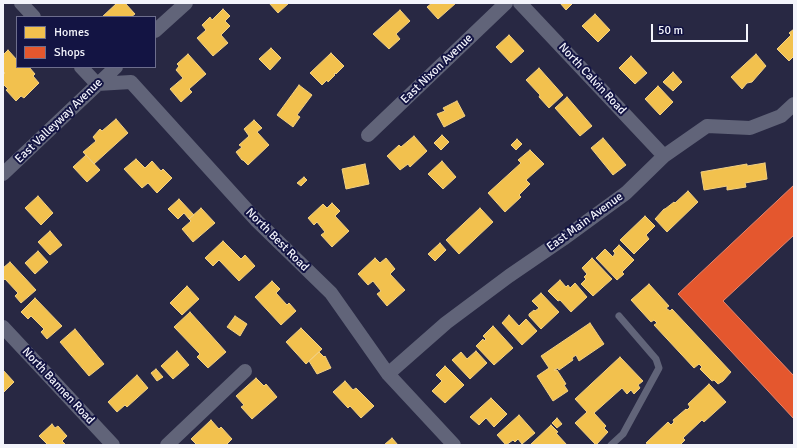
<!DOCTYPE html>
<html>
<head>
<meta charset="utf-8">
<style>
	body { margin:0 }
	#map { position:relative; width:797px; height:448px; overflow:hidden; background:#282843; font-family:Signika,sans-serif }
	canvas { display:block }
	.frame { position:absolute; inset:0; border:4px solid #f3f4fb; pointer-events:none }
	.legend { position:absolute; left:16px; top:16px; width:140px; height:52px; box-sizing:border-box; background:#131443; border:1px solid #6d6e8d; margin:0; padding:5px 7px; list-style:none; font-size:12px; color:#f3f4fb }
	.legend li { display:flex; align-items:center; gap:8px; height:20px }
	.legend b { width:20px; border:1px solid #6d6e8d }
	.scale { position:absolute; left:651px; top:24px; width:97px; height:18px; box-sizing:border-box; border:2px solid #f3f4fb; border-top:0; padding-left:5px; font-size:12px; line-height:14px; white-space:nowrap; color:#f3f4fb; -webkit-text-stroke:3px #131443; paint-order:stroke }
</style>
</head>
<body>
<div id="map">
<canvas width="797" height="448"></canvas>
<div class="frame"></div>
<ul class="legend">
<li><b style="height:11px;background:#f2c14e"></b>Homes</li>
<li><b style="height:11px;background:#e4572e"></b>Shops</li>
</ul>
<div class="scale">50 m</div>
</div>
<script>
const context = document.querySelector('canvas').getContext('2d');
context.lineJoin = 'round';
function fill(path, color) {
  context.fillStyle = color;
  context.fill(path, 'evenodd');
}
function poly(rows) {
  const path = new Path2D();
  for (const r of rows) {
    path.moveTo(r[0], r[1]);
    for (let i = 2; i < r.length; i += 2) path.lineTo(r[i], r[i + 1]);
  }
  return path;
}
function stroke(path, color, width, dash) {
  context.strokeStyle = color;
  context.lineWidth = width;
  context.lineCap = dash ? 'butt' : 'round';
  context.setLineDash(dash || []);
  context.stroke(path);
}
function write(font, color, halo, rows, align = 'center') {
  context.font = font + ' Signika,sans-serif';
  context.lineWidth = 4;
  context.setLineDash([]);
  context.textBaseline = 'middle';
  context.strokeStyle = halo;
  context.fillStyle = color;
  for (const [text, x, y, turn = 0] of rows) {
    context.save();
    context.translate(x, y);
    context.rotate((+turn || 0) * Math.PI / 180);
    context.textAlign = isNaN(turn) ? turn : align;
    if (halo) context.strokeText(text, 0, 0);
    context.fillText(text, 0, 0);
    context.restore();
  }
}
const homes = poly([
	[117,3,125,3,135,14,131,17,102,17,117,3],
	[269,3,289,3,278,13,269,3],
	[432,3,456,3,438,19,427,7,432,3],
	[560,3,573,3,566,10,560,3],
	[223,9,230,16,225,21,230,26,221,35,228,43,213,56,197,38,206,30,202,25,210,17,212,20,223,9],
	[400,10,410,21,396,34,400,39,389,49,373,34,400,10],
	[595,14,610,30,598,42,582,26,595,14],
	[794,29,794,56,789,61,777,49,791,35,789,33,794,29],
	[509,35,524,51,511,63,496,47,509,35],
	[271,48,281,58,270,70,259,59,271,48],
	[8,50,17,60,17,67,29,67,35,74,33,76,39,83,24,98,21,96,16,101,6,90,8,89,3,84,3,75,5,73,3,71,3,55,8,50],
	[331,53,344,66,336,74,335,73,334,74,335,75,328,82,327,80,322,85,310,73,331,53],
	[188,54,206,74,189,89,192,92,181,102,170,89,183,78,176,70,179,66,177,64,188,54],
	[756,54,766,66,752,82,747,83,742,89,731,77,756,54],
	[631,56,647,73,635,84,619,68,631,56],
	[539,68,563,95,549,108,539,97,540,95,526,80,539,68],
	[673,72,682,82,673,91,663,82,673,72],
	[299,85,312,95,297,115,300,117,293,127,277,115,299,85],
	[658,86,673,102,660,115,645,99,658,86],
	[567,97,592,126,580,136,555,108,567,97],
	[457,101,465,116,444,127,437,114,445,111,443,108,457,101],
	[116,119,128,133,94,164,83,152,96,141,93,137,100,129,102,131,116,119],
	[254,120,262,128,257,132,269,145,248,165,243,160,242,160,236,152,242,147,239,145,249,136,244,129,254,120],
	[442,135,449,142,441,150,434,143,442,135],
	[414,136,427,151,410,167,408,164,400,170,387,156,399,145,401,147,414,136],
	[603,138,626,165,613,175,591,148,603,138],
	[517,139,522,144,516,150,511,145,517,139],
	[530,150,544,164,526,180,530,184,519,195,521,197,505,212,488,193,521,163,518,160,530,150],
	[86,155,100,170,87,182,73,167,86,155],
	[136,159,145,168,152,161,161,171,163,169,172,178,157,193,148,183,142,188,124,169,136,159],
	[442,161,456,177,443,189,428,174,442,161],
	[765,163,767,179,745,183,746,187,727,190,727,186,704,190,701,172,747,164,747,166,765,163],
	[365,164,369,184,346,189,342,169,365,164],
	[304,177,307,180,301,186,297,183,304,177],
	[688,191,698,202,667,232,655,219,664,209,665,209,674,202,675,203,688,191],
	[38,196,53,213,41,225,25,208,38,196],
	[179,199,194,215,189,219,184,213,178,219,168,209,179,199],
	[332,203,340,211,335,216,349,231,332,247,321,235,325,232,317,222,314,225,308,218,323,204,327,208,332,203],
	[201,208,215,223,193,242,182,229,191,221,189,219,201,208],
	[480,208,493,222,459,254,446,240,480,208],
	[645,216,655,226,646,235,649,239,634,254,620,240,645,216],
	[50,231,62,245,50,255,38,242,50,231],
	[223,241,241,259,245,255,255,266,239,281,219,260,213,266,205,258,223,241],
	[440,243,446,250,435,261,428,254,440,243],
	[619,245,634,260,622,272,624,274,617,280,596,258,605,249,613,257,615,253,613,251,619,245],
	[38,251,48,262,35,274,25,263,38,251],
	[375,258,380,263,386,258,395,269,390,274,405,290,387,306,377,294,381,291,373,281,368,285,358,274,375,258],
	[592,258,612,279,593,296,581,284,586,279,584,277,587,274,582,268,592,258],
	[10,262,36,290,21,303,15,296,18,293,5,279,3,281,3,268,10,262],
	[560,280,566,287,568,285,570,288,575,283,587,297,571,312,560,300,558,301,548,291,560,280],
	[272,281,280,289,276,293,287,305,289,303,296,311,281,325,255,297,272,281],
	[649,284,669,306,666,308,670,311,672,309,731,372,723,381,718,384,714,380,712,381,700,369,702,367,699,364,694,368,654,325,657,323,654,320,651,322,631,300,649,284],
	[187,286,199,299,182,315,170,303,187,286],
	[541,293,559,312,541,329,529,316,529,314,534,310,535,311,539,308,532,301,541,293],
	[35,298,62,326,47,339,41,332,44,329,31,316,28,319,21,312,35,298],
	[190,312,226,352,208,368,197,357,200,354,174,327,190,312],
	[509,315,519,326,526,319,537,331,522,345,502,323,509,315],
	[235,316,247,324,240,336,227,327,235,316],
	[590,323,604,344,579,361,576,355,572,358,573,360,559,370,558,368,554,370,557,370,566,384,564,385,568,391,553,401,537,376,549,368,541,356,590,323],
	[493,326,513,348,494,365,476,346,483,339,484,341,486,339,483,336,493,326],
	[301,328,322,349,306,364,286,342,301,328],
	[75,329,104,364,89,376,60,342,75,329],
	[177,351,189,365,173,379,161,366,177,351],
	[476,351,487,363,470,379,452,360,461,352,467,359,476,351],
	[319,352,324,357,325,356,331,368,317,374,309,361,319,352],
	[620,357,643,381,638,385,640,388,634,394,631,390,627,394,622,388,594,413,606,426,604,428,608,432,596,445,575,423,587,412,575,399,620,357],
	[445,366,464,385,445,403,432,391,442,381,436,375,445,366],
	[156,369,163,377,157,381,151,373,156,369],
	[3,370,14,382,3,393,3,370],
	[137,375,148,388,127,407,125,405,117,412,108,402,137,375],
	[256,378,264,386,266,384,277,397,252,419,241,407,244,405,236,396,256,378],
	[345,381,353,390,356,388,374,406,361,418,350,406,348,408,333,392,345,381],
	[709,384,726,402,704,422,702,420,683,438,685,440,680,445,649,445,646,443,668,422,671,425,674,422,673,420,686,409,687,410,690,407,688,404,709,384],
	[491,398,507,414,494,427,486,418,479,425,470,417,491,398],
	[519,415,535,433,522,444,518,439,515,442,513,440,506,445,497,435,519,415],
	[557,418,562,424,557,428,552,423,557,418],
	[211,420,219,429,221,427,232,439,226,445,197,445,191,439,211,420],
	[52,424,55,428,58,426,67,436,62,441,66,445,48,445,39,436,52,424],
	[551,425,558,432,556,433,567,445,530,445,551,425],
	[392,438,398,445,384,445,392,438]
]);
fill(homes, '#f2c14e');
stroke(homes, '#f2d082', 1);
const shops = poly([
	[794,185,794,235,723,301,794,376,794,419,678,294,794,185]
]);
fill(shops, '#e4572e');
stroke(shops, '#e8866c', 1);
stroke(poly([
	[611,445,623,434,659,368,656,359,619,316]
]), '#616479', 7);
stroke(poly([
	[21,3,34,17],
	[520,3,664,156],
	[155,31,186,3],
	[81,67,97,84,131,82,257,221,331,293,388,374,454,445],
	[368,135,506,3],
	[3,174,116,67],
	[3,327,113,445],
	[388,374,446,323,509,276,563,239,626,193,664,156,707,126,750,128,781,116,794,104],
	[167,445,245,371]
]), '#616479', 14);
write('12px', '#f3f4fb', '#131443', [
	["East Nixon Avenue",437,69,-44],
	["North Calvin Road",592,79,47],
	["East Valleyway Avenue",59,121,-44],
	["East Main Avenue",585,222,-36],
	["North Best Road",277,240,45],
	["North Bannen Road",58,386,47]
]);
</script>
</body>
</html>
